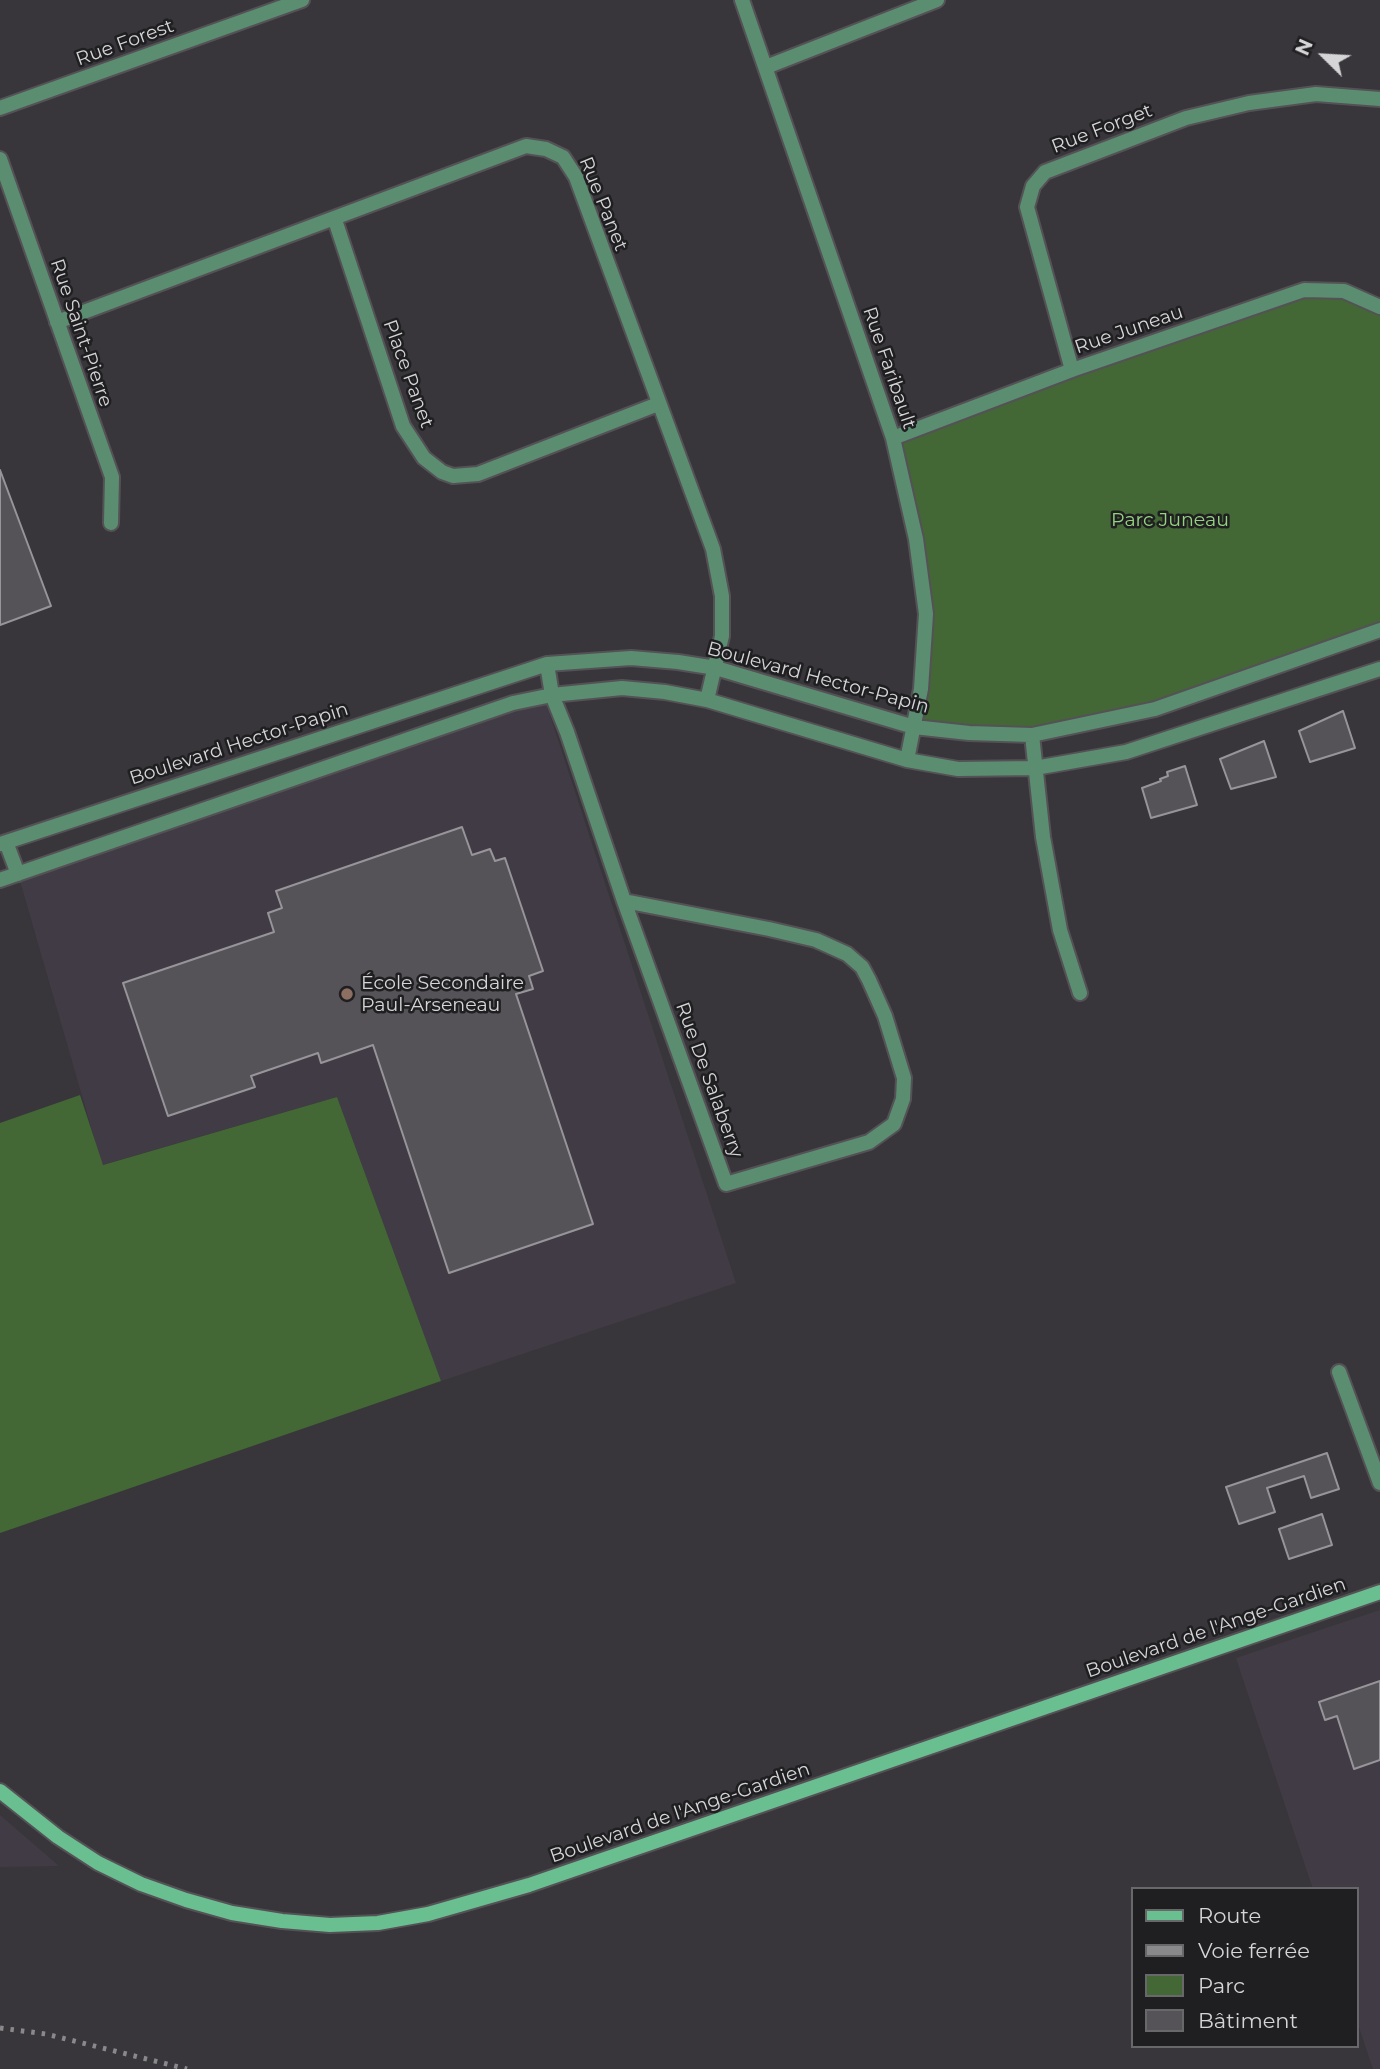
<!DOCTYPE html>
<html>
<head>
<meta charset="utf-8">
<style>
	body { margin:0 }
	#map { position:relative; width:1380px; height:2069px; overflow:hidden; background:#38363a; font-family:Montserrat,sans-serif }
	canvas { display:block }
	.legend { position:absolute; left:1131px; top:1887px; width:228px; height:161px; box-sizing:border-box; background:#1f1e20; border:2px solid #686769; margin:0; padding:9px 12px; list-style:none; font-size:21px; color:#d5d4d7 }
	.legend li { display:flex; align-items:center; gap:14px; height:35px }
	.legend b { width:35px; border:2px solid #686769 }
	.north { position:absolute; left:1289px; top:21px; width:70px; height:70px; -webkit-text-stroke:5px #1f1e20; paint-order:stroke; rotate:294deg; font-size:19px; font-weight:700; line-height:28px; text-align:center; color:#d5d4d7 }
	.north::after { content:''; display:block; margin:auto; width:24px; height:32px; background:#d5d4d7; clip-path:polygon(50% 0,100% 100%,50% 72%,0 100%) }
</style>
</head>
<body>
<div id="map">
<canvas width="1380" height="2069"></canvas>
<ul class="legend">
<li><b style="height:9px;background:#6abf91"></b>Route</li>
<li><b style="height:9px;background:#89888b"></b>Voie ferrée</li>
<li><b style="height:19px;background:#436836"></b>Parc</li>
<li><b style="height:19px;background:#565358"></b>Bâtiment</li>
</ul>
<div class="north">N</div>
</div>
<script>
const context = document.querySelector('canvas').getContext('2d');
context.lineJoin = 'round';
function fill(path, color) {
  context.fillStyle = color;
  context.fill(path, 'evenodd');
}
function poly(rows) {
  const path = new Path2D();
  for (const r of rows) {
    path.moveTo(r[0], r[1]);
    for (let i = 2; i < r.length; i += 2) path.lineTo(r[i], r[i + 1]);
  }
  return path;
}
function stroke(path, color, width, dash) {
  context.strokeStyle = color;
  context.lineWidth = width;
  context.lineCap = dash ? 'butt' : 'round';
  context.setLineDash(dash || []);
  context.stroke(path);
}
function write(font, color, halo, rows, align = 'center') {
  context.font = font + ' Montserrat,sans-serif';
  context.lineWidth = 5;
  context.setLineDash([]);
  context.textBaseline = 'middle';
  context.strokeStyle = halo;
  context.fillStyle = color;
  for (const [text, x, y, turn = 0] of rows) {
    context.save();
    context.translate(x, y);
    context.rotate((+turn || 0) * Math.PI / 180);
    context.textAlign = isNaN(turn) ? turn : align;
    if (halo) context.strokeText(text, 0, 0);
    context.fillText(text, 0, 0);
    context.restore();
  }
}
fill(poly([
	[543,694,736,1283,441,1381,337,1097,102,1165,18,874],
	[1380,1610,1380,2069,1373,2069,1357,2021,1357,1889,1313,1889,1236,1658],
	[0,1815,59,1866,0,1867]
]), '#413b45');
fill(poly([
	[1317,289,1380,307,1380,630,1218,688,1032,735,914,727,926,614,893,438],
	[80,1095,103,1165,337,1097,441,1381,0,1533,0,1123]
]), '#436836');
const building = poly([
	[0,470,51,606,0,625,0,470],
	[1343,711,1355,748,1310,762,1299,731,1343,711],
	[1264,741,1276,777,1231,789,1220,759,1264,741],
	[1185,766,1197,805,1151,818,1142,788,1161,781,1160,779,1168,776,1167,772,1185,766],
	[462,827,472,855,490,849,495,861,505,858,543,971,529,976,533,989,516,994,593,1224,449,1273,373,1045,321,1063,318,1053,251,1076,255,1087,168,1116,123,983,274,932,268,913,282,908,276,891,462,827],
	[1327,1453,1339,1489,1311,1498,1304,1476,1267,1488,1275,1512,1239,1524,1226,1487,1327,1453],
	[1322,1514,1332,1545,1289,1559,1279,1529,1322,1514],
	[1380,1681,1380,1760,1354,1769,1337,1716,1325,1720,1319,1702,1380,1681]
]);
fill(building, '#565358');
stroke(building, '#97949a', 2);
const street = poly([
	[742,0,893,438,916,539,926,614,921,689,907,760],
	[766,67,937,0],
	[0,108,302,0],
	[0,159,112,477,111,523],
	[335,220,403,426,424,458,442,472,453,476,478,474,658,404],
	[57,322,526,146,546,149,563,157,576,177,713,549,722,596,722,636,707,700],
	[1072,370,1027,207,1033,186,1045,172,1186,118,1249,103,1316,94,1380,99],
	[893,438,1072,370,1304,290,1344,291,1380,307],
	[547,664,552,695,567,732,624,901,726,1184,869,1142,894,1124,903,1099,904,1078,885,1016,869,980,862,967,847,954,816,940,769,929,624,901],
	[1032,735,1043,837,1060,930,1080,993],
	[6,842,18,874],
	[0,844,547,664,631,658,678,662,716,668,914,727,969,733,1032,735,1155,709,1380,630],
	[0,880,513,703,552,695,622,688,665,692,707,700,907,760,958,769,1035,768,1126,752,1380,669],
	[1339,1372,1380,1483]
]);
const secondary = poly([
	[0,1791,58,1837,98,1863,141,1884,186,1900,232,1913,282,1921,330,1925,378,1923,428,1914,529,1885,1380,1592]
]);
stroke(street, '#545256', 18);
stroke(secondary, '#545256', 18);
stroke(street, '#5b8e71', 14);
stroke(secondary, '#6abf91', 14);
stroke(poly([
	[0,2028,46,2034,187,2069]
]), '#89888b', 5, [3.5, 7]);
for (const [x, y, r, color] of [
	[347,994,7,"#8d6e63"]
]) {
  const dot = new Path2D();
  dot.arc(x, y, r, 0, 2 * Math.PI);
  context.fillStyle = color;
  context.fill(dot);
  stroke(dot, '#1f1e20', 2.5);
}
write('19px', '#d5d4d7', '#1f1e20', [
	["Rue Forest",125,43,-20],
	["Rue Forget",1102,129,-21],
	["Rue Panet",603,204,68],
	["Rue Juneau",1129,330,-19],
	["Rue Saint-Pierre",81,333,71],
	["Rue Faribault",889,368,71],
	["Place Panet",408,374,70],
	["Boulevard Hector-Papin",818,678,15],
	["Boulevard Hector-Papin",239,744,-18],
	["Rue De Salaberry",709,1080,70],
	["Boulevard de l'Ange-Gardien",1216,1628,-19],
	["Boulevard de l'Ange-Gardien",680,1813,-19]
]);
write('19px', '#95d381', '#1f1e20', [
	["Parc Juneau",1170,520]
]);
write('19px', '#d5d4d7', '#1f1e20', [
	["École Secondaire",361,983],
	["Paul-Arseneau",361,1005]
], 'left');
</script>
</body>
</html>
